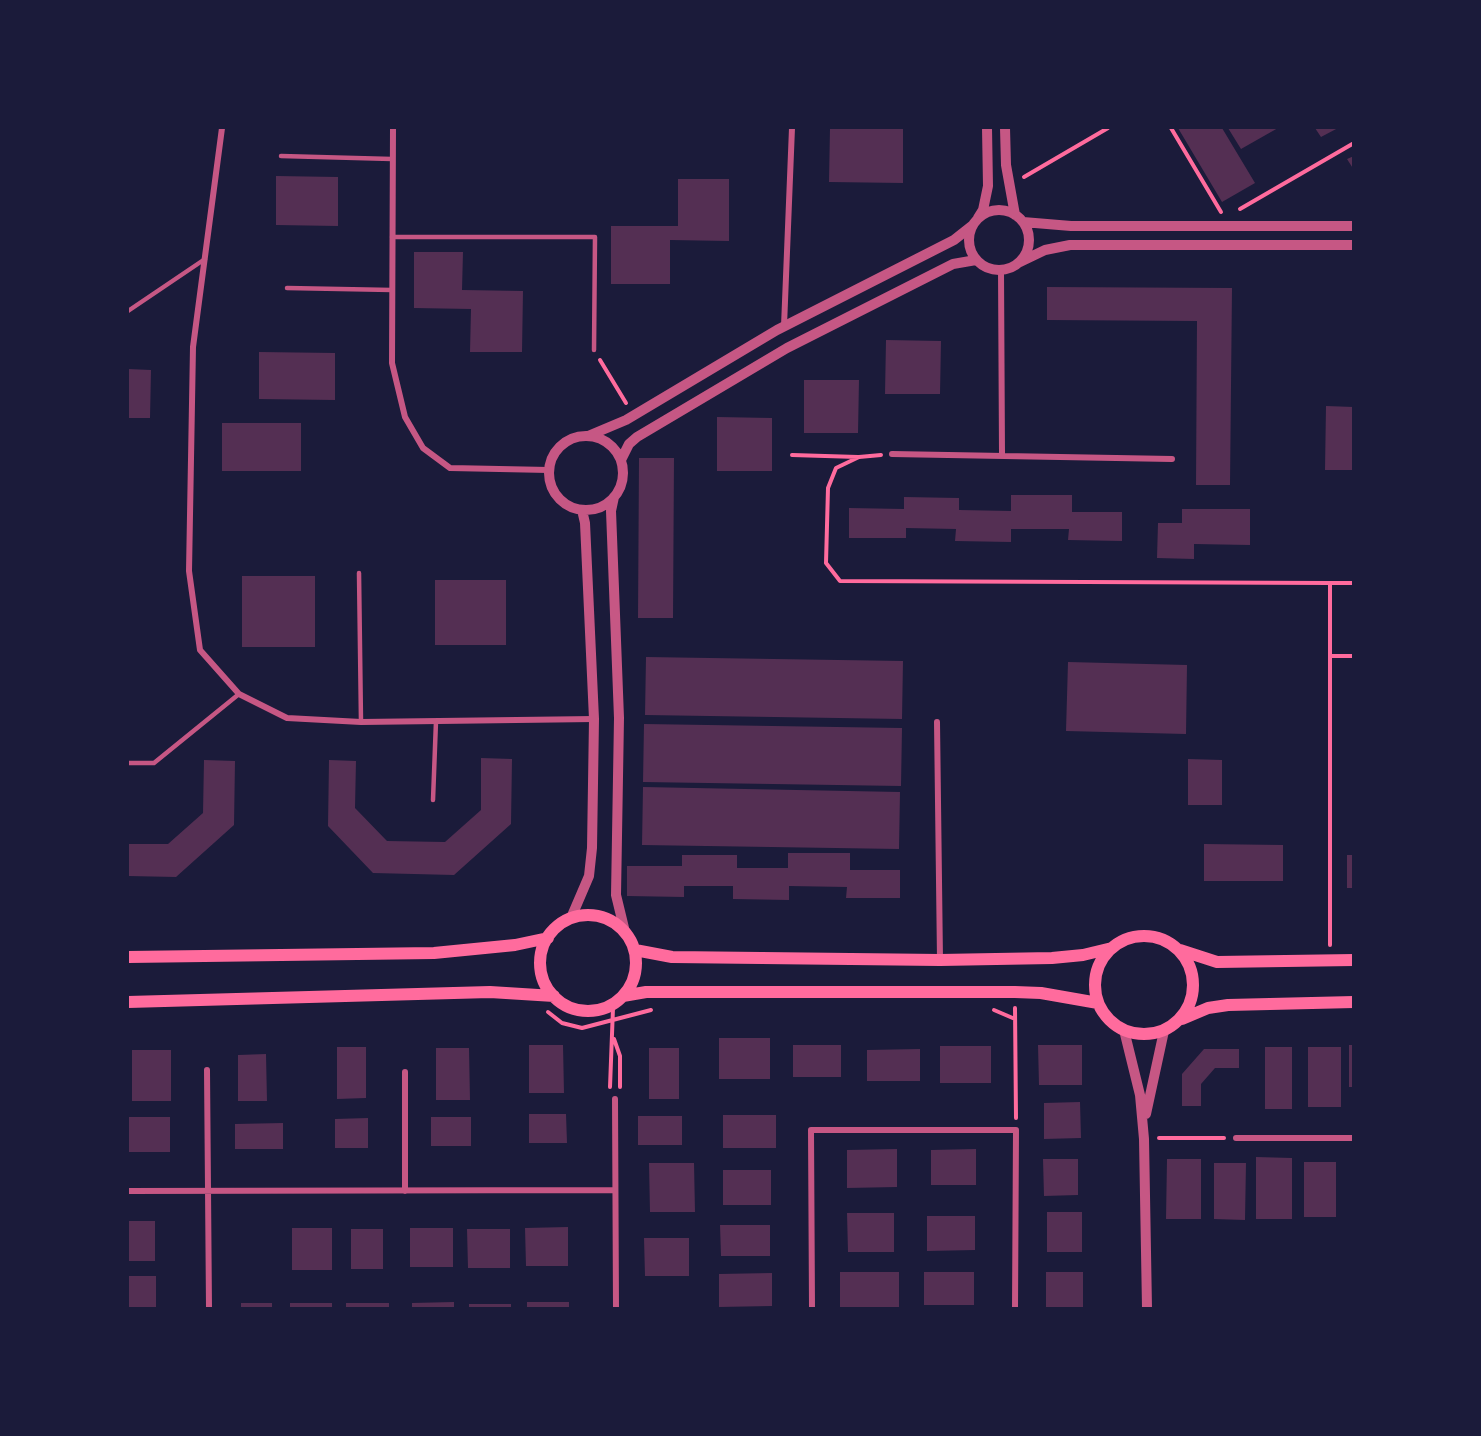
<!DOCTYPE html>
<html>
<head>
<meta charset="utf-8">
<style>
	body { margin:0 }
	#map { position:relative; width:1481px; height:1436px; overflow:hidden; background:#1b1b3a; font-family:Raleway,sans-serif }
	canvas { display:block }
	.frame { position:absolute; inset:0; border:129px solid #1b1b3a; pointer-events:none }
</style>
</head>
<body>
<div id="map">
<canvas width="1481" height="1436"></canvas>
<div class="frame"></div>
</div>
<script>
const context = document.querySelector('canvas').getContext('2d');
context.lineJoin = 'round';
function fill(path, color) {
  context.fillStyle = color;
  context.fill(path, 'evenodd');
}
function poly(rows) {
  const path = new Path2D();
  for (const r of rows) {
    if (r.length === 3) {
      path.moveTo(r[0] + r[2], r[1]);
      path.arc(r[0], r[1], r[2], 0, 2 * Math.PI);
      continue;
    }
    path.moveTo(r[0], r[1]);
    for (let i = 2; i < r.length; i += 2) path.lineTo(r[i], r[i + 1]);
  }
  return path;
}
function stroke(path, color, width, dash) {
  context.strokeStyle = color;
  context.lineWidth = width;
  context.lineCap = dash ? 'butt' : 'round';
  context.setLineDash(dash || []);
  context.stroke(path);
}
fill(poly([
	[830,128,903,128,903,183,829,182],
	[1178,128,1222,128,1255,183,1222,202],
	[1228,128,1278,128,1241,149],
	[1315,128,1338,128,1321,137],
	[1354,156,1354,170,1347,159],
	[276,176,338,177,338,226,276,225],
	[678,179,729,179,729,241,670,240,670,284,611,284,611,226,678,226],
	[414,252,463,252,462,290,523,291,522,352,470,352,471,309,414,308],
	[1047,287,1232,288,1230,485,1196,485,1197,321,1047,320],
	[886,340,941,341,940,394,885,394],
	[259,352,335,353,335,400,259,399],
	[128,369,151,370,150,418,128,418],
	[804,380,859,380,858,433,804,433],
	[1326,406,1354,407,1354,470,1325,470],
	[717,417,772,418,772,471,717,471],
	[222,423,301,423,301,471,222,471],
	[639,458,674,458,673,618,638,618],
	[1011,495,1072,495,1072,512,1122,512,1122,541,1068,540,1069,529,1011,529,1011,542,955,541,956,529,906,528,906,538,849,538,849,508,904,509,904,497,959,498,959,510,1011,511],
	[1182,509,1250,509,1250,545,1194,544,1194,559,1157,558,1158,523,1182,523],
	[242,576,315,576,315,647,242,647],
	[435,580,506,580,506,645,435,645],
	[646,657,903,661,902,719,645,715],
	[1068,662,1187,665,1186,734,1066,731],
	[644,724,902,728,901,786,643,782],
	[481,758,512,759,511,824,454,875,373,873,328,826,329,760,356,761,355,808,387,841,445,842,481,810],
	[1188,759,1222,760,1222,805,1188,805],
	[204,760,235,761,234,825,176,877,128,876,128,844,168,844,203,813],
	[643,787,900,792,899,849,642,845],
	[1204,844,1283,845,1283,881,1204,881],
	[788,853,850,853,850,870,900,870,900,898,846,898,847,887,789,886,789,900,733,899,733,886,684,886,684,897,627,896,627,866,682,866,682,855,737,855,737,868,788,868],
	[1347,855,1354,855,1354,888,1347,888],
	[719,1038,770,1038,770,1079,719,1079],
	[529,1045,563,1045,564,1093,529,1093],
	[793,1045,841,1045,841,1077,793,1077],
	[1038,1045,1082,1045,1082,1085,1039,1085],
	[1349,1045,1354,1045,1354,1087,1349,1087],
	[940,1046,991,1046,991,1083,940,1083],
	[337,1047,366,1047,366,1098,337,1099],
	[1265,1047,1292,1047,1292,1109,1265,1109],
	[1308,1047,1341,1047,1341,1107,1308,1107],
	[436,1048,469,1048,470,1100,436,1100],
	[649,1048,679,1048,679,1099,649,1099],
	[920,1049,920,1081,867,1081,867,1050],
	[1204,1049,1239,1049,1239,1068,1215,1068,1201,1084,1201,1106,1182,1106,1182,1074],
	[132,1050,171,1050,171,1101,132,1101],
	[266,1054,267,1101,238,1101,238,1055],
	[1080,1102,1081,1138,1044,1139,1044,1103],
	[529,1114,566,1114,567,1143,529,1143],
	[723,1115,776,1115,776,1148,723,1148],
	[638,1116,682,1116,682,1145,638,1145],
	[129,1117,170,1117,170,1152,129,1152],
	[431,1117,471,1117,471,1146,431,1146],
	[368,1118,368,1148,335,1148,335,1119],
	[283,1123,283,1149,235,1149,235,1124],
	[897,1149,897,1187,847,1188,847,1150],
	[976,1149,976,1185,931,1185,931,1150],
	[1256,1157,1292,1158,1292,1219,1256,1219],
	[1043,1159,1078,1159,1078,1195,1044,1196],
	[1167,1159,1201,1159,1201,1219,1166,1219],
	[1304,1162,1336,1162,1336,1217,1304,1217],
	[649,1163,694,1163,695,1212,650,1212],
	[1214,1163,1246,1163,1245,1220,1214,1219],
	[723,1170,771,1170,771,1205,723,1205],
	[1047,1212,1082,1212,1082,1252,1047,1252],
	[847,1213,894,1213,894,1252,848,1252],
	[927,1216,975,1216,975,1250,927,1251],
	[128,1221,155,1221,155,1261,128,1261],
	[720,1225,770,1225,770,1256,721,1256],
	[568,1227,568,1266,526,1266,525,1228],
	[292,1228,332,1228,332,1270,292,1270],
	[410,1228,453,1228,453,1267,410,1267],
	[351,1229,383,1229,383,1269,351,1269],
	[467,1229,510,1229,510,1268,468,1268],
	[644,1238,689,1238,689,1276,645,1276],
	[840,1272,899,1272,899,1308,840,1308],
	[924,1272,974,1272,974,1305,924,1305],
	[1046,1272,1083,1272,1083,1308,1046,1308],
	[772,1273,772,1306,719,1307,719,1274],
	[128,1276,156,1276,156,1308,128,1308],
	[454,1302,454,1308,412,1308,412,1303],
	[527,1302,569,1302,569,1308,527,1308],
	[241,1303,272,1303,272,1308,241,1308],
	[290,1303,332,1303,332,1308,290,1308],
	[346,1303,389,1303,389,1308,346,1308],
	[469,1304,511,1304,511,1308,469,1308]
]), '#542f53');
stroke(poly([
	[1171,128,1221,212],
	[1024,177,1108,128],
	[1240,209,1354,143],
	[600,360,626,403],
	[792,455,858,457],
	[881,455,859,457,836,468,828,488,826,563,840,581,1330,583],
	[1330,656,1354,656],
	[1330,945,1330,583,1354,583],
	[1015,1008,1016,1118],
	[994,1010,1015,1019],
	[548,1012,562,1023,582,1028,651,1010],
	[614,1039,620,1056,620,1087],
	[610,1087,613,1008],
	[1159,1138,1224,1138]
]), '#ff6b9d', 4);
stroke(poly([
	[281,156,392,159],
	[392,237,595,237,594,350],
	[287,288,392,290],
	[128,311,205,259],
	[359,573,361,722],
	[128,763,154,763,239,694],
	[433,800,436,721]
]), '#c65784', 4.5);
stroke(poly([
	[222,128,193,347,189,571,200,650,239,694,287,718,361,722,594,719],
	[393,128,392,363,405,417,423,448,450,468,549,470],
	[1001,270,1002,455],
	[784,326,792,128],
	[892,454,1172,459],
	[937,722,940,960],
	[207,1070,209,1308],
	[405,1072,405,1191],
	[615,1099,616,1308],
	[1236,1138,1354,1138],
	[128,1191,615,1190],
	[812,1308,811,1130,1016,1130,1015,1308]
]), '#c65784', 6);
stroke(poly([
	[1005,128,1006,165,1015,215],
	[999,240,30],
	[978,218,983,210,988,186,987,128],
	[1023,222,1071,226,1354,226],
	[1020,262,1045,250,1070,245,1354,245],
	[586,473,37],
	[588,436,626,420,777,330,954,240,973,225],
	[621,460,629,444,637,437,787,348,953,264,976,260],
	[614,497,611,511,619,718,616,895,625,932],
	[571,918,589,876,592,848,594,719,585,523,582,510],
	[1124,1030,1140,1095,1144,1139,1147,1308],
	[1146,1114,1164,1031]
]), '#c65784', 10);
stroke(poly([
	[588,963,48],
	[1144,985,49],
	[635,950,672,957,940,960,1052,958,1083,955,1112,948],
	[1180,950,1217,962,1354,960],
	[128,957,434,953,515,945,548,938],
	[623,996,646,992,1015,992,1041,993,1098,1003],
	[128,1002,490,992,554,996],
	[1182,1019,1208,1008,1228,1005,1354,1002]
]), '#ff6b9d', 12);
</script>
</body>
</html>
